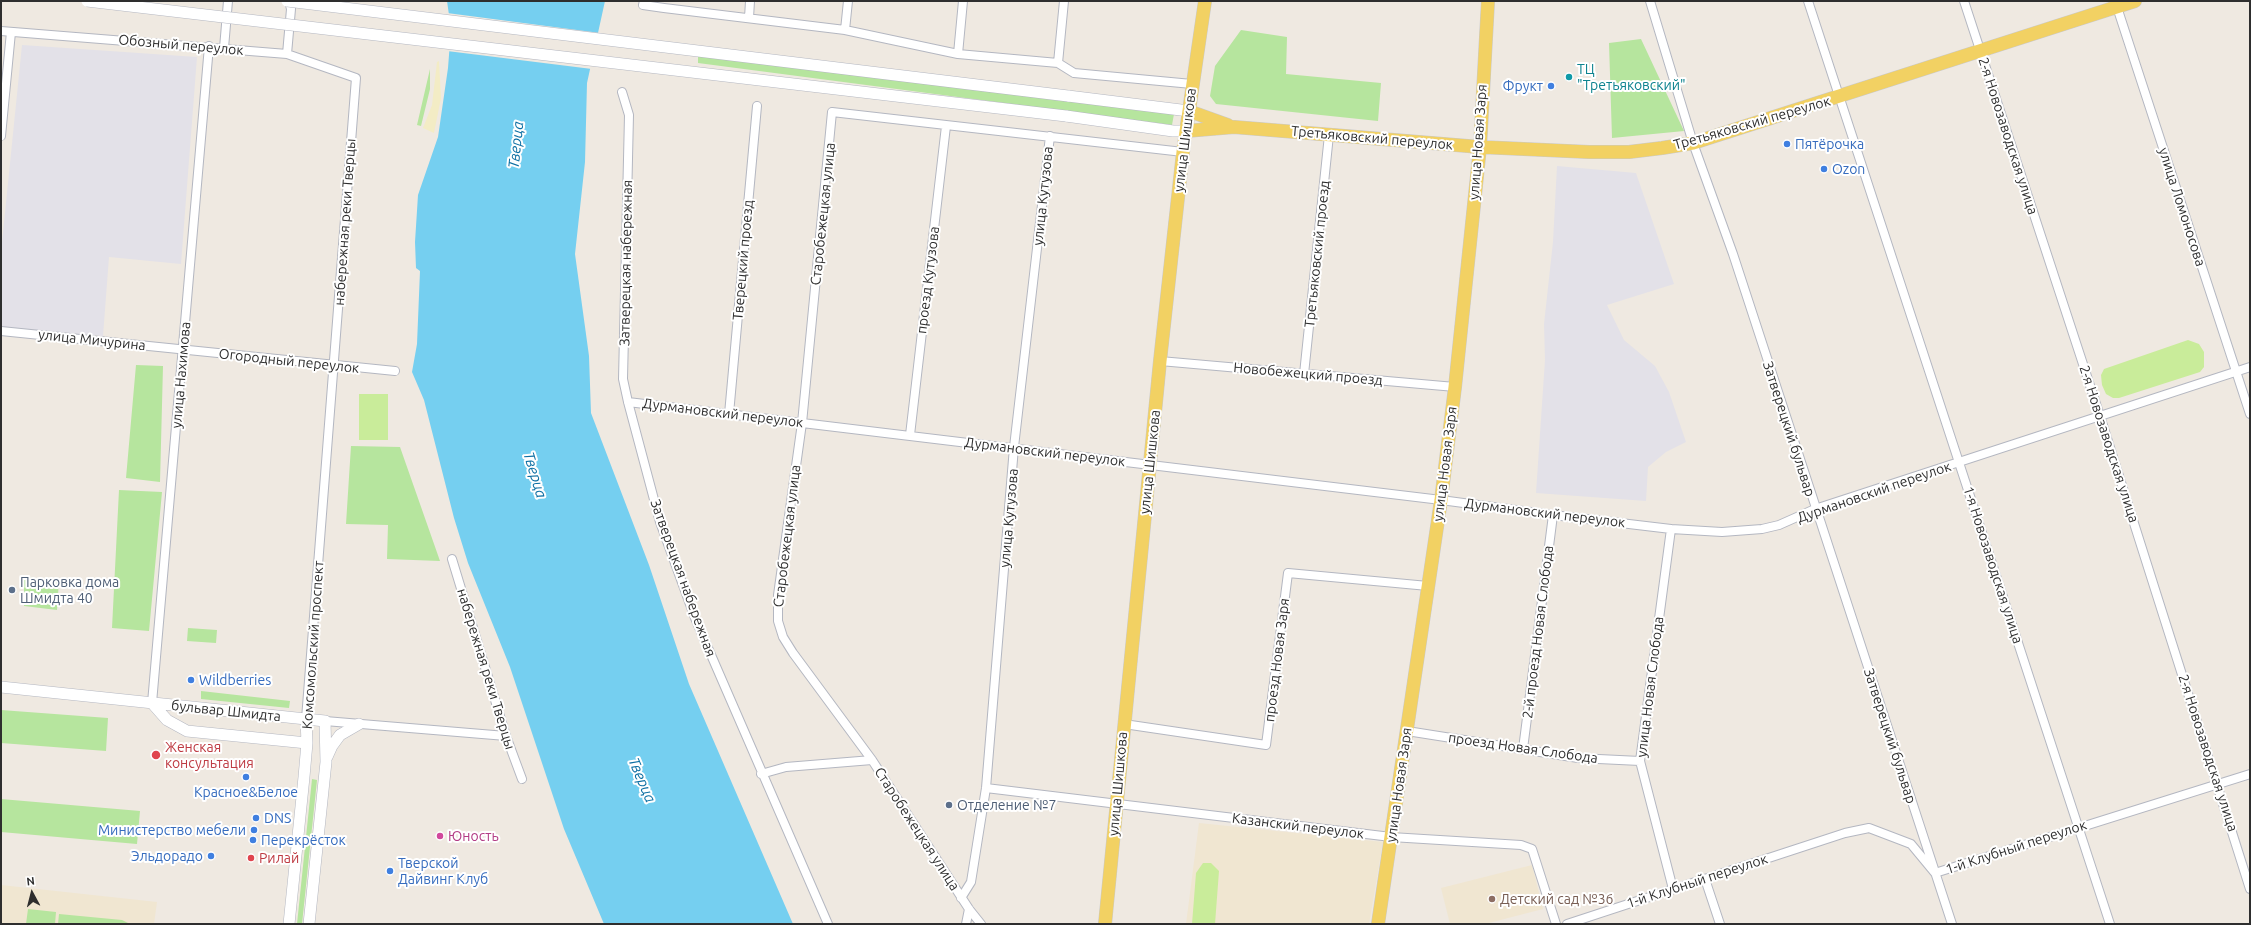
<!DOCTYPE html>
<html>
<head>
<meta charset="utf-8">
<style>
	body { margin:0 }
	#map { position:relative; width:2251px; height:925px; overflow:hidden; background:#efe9e1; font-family:Ubuntu,sans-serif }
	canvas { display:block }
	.frame { position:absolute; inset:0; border:2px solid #2e2e2e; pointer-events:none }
	.north { position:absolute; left:12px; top:873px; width:40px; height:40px; -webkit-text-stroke:3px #fff; paint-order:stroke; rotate:353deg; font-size:11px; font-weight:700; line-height:16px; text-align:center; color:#2e2e2e }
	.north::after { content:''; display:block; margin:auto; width:14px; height:18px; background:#2e2e2e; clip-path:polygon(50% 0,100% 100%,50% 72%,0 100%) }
</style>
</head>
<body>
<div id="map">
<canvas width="2251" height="925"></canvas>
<div class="frame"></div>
<div class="north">N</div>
</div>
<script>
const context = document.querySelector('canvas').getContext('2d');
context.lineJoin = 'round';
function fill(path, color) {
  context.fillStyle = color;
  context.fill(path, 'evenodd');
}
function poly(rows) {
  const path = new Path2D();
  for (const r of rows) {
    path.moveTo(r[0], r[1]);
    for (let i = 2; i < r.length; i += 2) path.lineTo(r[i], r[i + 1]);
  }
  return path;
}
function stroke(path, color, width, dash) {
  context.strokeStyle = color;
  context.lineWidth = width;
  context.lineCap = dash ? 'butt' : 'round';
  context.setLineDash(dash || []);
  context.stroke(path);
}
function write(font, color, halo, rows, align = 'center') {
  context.font = font + ' Ubuntu,sans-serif';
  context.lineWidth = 4;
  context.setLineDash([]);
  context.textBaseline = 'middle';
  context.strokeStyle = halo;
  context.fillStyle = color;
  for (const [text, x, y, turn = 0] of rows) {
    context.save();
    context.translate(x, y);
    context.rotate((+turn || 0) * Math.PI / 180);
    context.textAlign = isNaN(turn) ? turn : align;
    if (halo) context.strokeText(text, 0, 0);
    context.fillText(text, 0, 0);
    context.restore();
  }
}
fill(poly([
	[22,45,197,57,181,264,109,257,103,336,1,327,1,252],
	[1557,166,1636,173,1674,284,1607,305,1624,340,1655,366,1669,392,1686,442,1666,452,1648,467,1646,501,1536,493,1545,360,1544,324,1553,242]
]), '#e3e1e8');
fill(poly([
	[1199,823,1383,842,1369,924,1186,924],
	[1532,865,1543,909,1485,924,1450,924,1441,888],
	[1,885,157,902,154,924,1,924]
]), '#f0e6d1');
fill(poly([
	[1241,30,1287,37,1286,74,1381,83,1378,121,1216,104,1210,96,1215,66],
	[1641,39,1684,131,1612,138,1609,43],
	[698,56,1174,114,1172,125,698,63],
	[430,69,430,89,421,126,417,125],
	[136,365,163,366,160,482,126,478],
	[351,446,400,447,440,561,387,559,388,525,346,524],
	[119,490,162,492,149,631,112,628],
	[24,577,59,580,57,610,24,606],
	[188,628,217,630,216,643,187,641],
	[201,691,290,701,289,708,201,699],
	[1,710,108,718,106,751,1,743],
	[312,779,317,780,302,924,297,924],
	[1,799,140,811,137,844,1,832],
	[28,909,56,912,55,924,26,924],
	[59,914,122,920,130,924,58,924]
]), '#b6e59e');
fill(poly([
	[439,61,441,98,434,133,423,128,432,105,437,62]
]), '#f3ecc5');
fill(poly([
	[2188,340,2199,344,2204,352,2204,367,2200,372,2119,398,2113,398,2106,394,2102,385,2101,375,2104,369],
	[359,394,388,394,388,440,359,440],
	[1203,863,1211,863,1219,871,1215,924,1192,924,1196,873]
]), '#c9ec9a');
fill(poly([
	[447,1,605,1,587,83,585,162,575,254,589,356,591,413,649,565,689,684,793,924,604,924,564,829,510,667,468,563,454,518,424,400,412,372,417,344,420,271,416,268,415,242,418,195,438,137,448,68,451,29]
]), '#75cff0');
fill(poly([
	[447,13,600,33,592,69,447,51,449,29]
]), '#efe9e1');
const street = poly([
	[644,1,643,5,664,8,845,30,958,54,1058,63,1074,73,1192,84],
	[1650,1,1693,143,1733,254,1952,924],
	[1808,1,2110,924],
	[1964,1,2100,416,2250,889],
	[2116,4,2250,414],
	[749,18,750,1],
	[845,30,848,1],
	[1,31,287,54,356,78,306,719],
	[224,48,228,1],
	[287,54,291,9,289,1],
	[958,54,963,1],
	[1058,63,1064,1],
	[622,92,629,115,623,379,628,402,660,522,695,618,828,924],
	[1,136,11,32],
	[1,331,395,371],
	[1160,361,1455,387],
	[1304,374,1329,135],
	[628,402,1441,500,1553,515,1671,529,1722,532,1762,529,1779,525,1815,509,2250,367],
	[729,414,757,106],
	[910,435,946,126],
	[1671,529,1640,761,1673,889],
	[452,559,506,736,522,779],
	[152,703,209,46],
	[325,721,506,736],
	[1124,724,1266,745,1288,573,1428,586],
	[1407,731,1578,758,1640,761],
	[1523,749,1553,515],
	[761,774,786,767,872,760],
	[986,788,1391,837,1521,845,1532,849,1556,924],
	[1705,879,1720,924],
	[961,898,971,882,986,788,1014,447,1050,136],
	[966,924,969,909],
	[981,924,969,909,872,760,793,653,783,637,778,621,778,595,802,423,832,112,1183,152],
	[1567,924,1845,833,1869,828,1911,844,1935,873,2250,774]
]);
const secondary = poly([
	[1068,96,1189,111],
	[1066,116,1173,131,1186,131],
	[1,687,325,721,326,762,309,924],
	[152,703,167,720,187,731,307,743],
	[327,757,332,746,340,735,359,724],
	[289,924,304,777,307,743,306,719]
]);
const primary = poly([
	[1189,111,1228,125],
	[1186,131,1234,127,1480,147,1589,152,1629,152,1662,148,1693,143,2135,1],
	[1105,924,1160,361,1183,152,1205,1],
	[1378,924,1441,500,1455,387,1480,147,1488,1]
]);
stroke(street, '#b4b7c1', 10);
stroke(secondary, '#b4b7c1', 12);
stroke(primary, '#c9c9c9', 14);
stroke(street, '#fff', 8);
stroke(secondary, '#fff', 11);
stroke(primary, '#f2d163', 13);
const secondaryBridge = poly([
	[87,1,1066,116],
	[287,1,1068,96]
]);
stroke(secondaryBridge, '#b4b7c1', 12, []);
stroke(secondaryBridge, '#fff', 11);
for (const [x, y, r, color] of [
	[1569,77,4,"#0f9aa8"],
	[1551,86,4,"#3f7fe0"],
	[1787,144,4,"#3f7fe0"],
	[1824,169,4,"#3f7fe0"],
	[12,590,4,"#5c6f8a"],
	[191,680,4,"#3f7fe0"],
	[156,755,5,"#e0444e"],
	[246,777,4,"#3f7fe0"],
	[949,805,4,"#5c6f8a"],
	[256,818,4,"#3f7fe0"],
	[254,830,4,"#3f7fe0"],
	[440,836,4,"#d1479c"],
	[253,840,4,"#3f7fe0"],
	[211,856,4,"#3f7fe0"],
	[251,858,4,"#e0444e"],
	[390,871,4,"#3f7fe0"],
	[1492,899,4,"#8d6e63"]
]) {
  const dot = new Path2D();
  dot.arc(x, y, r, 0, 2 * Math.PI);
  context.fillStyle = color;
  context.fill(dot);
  stroke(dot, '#fff', 1.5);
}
write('14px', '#2e2e2e', '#fff', [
	["Обозный переулок",181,45,5],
	["Третьяковский переулок",1752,123,-16],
	["2-я Новозаводская улица",2008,136,72],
	["Третьяковский переулок",1372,138,5],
	["улица Шишкова",1185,140,-83],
	["улица Новая Заря",1478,142,-86],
	["улица Кутузова",1043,196,-84],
	["улица Ломоносова",2182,207,72],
	["Старобежецкая улица",823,214,-84],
	["набережная реки Тверцы",345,222,-86],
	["Третьяковский проезд",1317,254,-84],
	["Тверецкий проезд",743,260,-85],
	["Затверецкая набережная",626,263,-89],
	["проезд Кутузова",928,280,-83],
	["улица Мичурина",92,340,6],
	["Огородный переулок",289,361,6],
	["Новобежецкий проезд",1308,374,5],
	["улица Нахимова",181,375,-85],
	["Дурмановский переулок",723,413,7],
	["Затверецкий бульвар",1789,429,72],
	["2-я Новозаводская улица",2109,444,72],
	["Дурмановский переулок",1045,452,7],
	["улица Шишкова",1150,462,-84],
	["улица Новая Заря",1445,464,-83],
	["Дурмановский переулок",1874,492,-19],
	["Дурмановский переулок",1545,513,7],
	["улица Кутузова",1009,518,-85],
	["Старобежецкая улица",787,536,-83],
	["1-я Новозаводская улица",1993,565,72],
	["Затверецкая набережная",683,578,70],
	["2-й проезд Новая Слобода",1538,632,-83],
	["Комсомольский проспект",313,645,-86],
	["проезд Новая Заря",1277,660,-83],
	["набережная реки Тверцы",486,669,73],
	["улица Новая Слобода",1650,687,-83],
	["бульвар Шмидта",226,711,6],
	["Затверецкий бульвар",1890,736,72],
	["проезд Новая Слобода",1523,748,8],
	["2-я Новозаводская улица",2208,753,72],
	["улица Шишкова",1118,784,-85],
	["улица Новая Заря",1399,785,-82],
	["Казанский переулок",1298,826,7],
	["Старобежецкая улица",917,829,57],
	["1-й Клубный переулок",2016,847,-18],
	["1-й Клубный переулок",1697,881,-18]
]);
write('14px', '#0d838f', '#fff', [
	["ТЦ",1577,69],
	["\"Третьяковский\"",1577,85]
], 'left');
write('14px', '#366cbe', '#fff', [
	["Фрукт",1543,86,"right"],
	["Пятёрочка",1795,144],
	["Ozon",1832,169],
	["Wildberries",199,680],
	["Красное&Белое",246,792,"center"],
	["DNS",264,818],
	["Министерство мебели",246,830,"right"],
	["Перекрёсток",261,840],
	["Эльдорадо",203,856,"right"],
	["Тверской",398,863],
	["Дайвинг Клуб",398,879]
], 'left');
write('14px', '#4e5e75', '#fff', [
	["Парковка дома",20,582],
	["Шмидта 40",20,598],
	["Отделение №7",957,805]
], 'left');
write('14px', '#be3a42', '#fff', [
	["Женская",165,747],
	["консультация",165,763],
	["Рилай",259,858]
], 'left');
write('14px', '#b23c85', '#fff', [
	["Юность",448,836]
], 'left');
write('14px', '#785e54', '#fff', [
	["Детский сад №36",1500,899]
], 'left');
write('italic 15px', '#0d6fa3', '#fff', [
	["Тверца",516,145,-84],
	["Тверца",535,475,73],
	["Тверца",642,780,67]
]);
</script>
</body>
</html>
